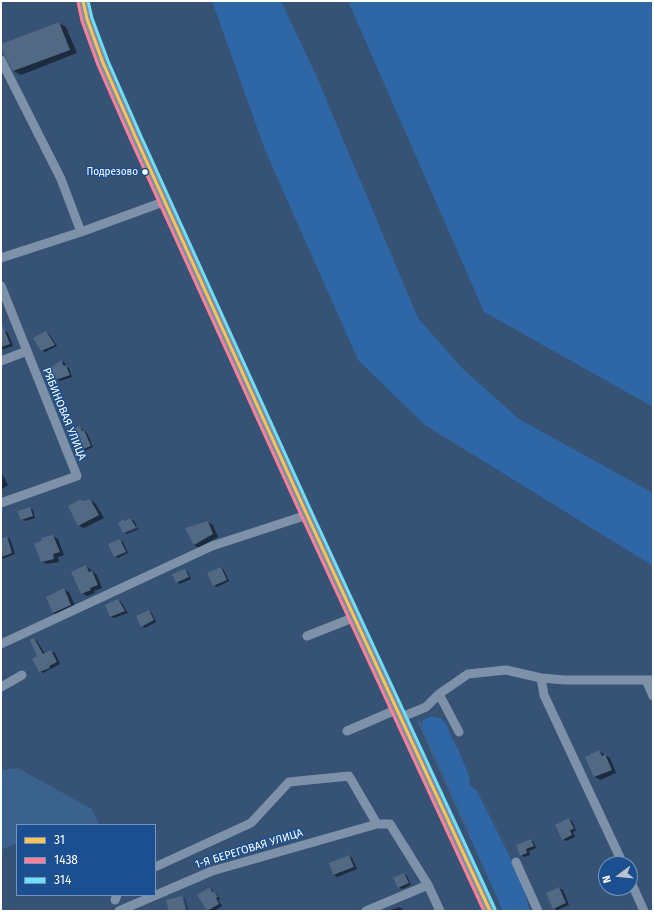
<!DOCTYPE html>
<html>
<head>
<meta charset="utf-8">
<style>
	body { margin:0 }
	#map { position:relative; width:654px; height:912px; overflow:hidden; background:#365274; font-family:"Fira Sans",sans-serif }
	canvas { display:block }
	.frame { position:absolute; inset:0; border:2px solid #fff; pointer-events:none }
	.legend { position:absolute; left:16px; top:824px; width:140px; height:72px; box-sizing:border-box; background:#1b4f8f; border:1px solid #7695bc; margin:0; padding:5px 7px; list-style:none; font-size:12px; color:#fff }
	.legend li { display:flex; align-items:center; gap:8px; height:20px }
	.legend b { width:20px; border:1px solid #7695bc }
	.north { position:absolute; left:598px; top:856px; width:40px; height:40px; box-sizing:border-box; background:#1b4f8f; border:1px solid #7695bc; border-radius:50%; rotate:254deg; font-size:11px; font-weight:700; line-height:16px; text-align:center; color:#fff }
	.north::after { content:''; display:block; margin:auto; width:14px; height:18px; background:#b9c2ce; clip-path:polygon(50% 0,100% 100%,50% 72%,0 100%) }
</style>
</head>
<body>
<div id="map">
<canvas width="654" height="912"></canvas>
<div class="frame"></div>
<ul class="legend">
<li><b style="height:5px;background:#fcc553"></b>31</li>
<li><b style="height:5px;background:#ff8098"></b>1438</li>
<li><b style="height:5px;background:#6ddff8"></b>314</li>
</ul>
<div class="north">N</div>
</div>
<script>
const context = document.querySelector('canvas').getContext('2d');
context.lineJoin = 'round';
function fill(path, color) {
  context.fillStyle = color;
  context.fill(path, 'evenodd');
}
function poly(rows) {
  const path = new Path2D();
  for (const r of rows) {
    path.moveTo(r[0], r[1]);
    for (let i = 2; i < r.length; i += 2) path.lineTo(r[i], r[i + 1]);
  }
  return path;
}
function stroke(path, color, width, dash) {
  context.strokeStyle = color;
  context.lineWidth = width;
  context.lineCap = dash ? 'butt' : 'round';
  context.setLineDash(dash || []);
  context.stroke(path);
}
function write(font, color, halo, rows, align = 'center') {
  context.font = font + ' "Fira Sans",sans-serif';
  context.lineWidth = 3;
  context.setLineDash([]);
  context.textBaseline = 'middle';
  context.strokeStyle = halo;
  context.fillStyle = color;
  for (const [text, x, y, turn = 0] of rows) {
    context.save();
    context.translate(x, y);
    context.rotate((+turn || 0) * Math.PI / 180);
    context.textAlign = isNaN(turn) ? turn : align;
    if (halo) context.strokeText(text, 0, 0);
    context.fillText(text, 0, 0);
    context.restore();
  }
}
fill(poly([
	[212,1,281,1,316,75,418,318,462,368,519,419,653,493,653,566,425,425,358,360,265,150],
	[348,1,653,1,653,407,484,312],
	[431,716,440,718,447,725,450,734,459,751,469,776,470,785,477,791,521,879,530,911,503,911,423,733,422,721]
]), '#2f66a5');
fill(poly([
	[18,768,92,809,99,823,96,825,17,825,17,844,15,844,1,850,1,770]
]), '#3b618d');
fill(poly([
	[59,23,66,27,77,53,21,75,14,71,5,54],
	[5,331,8,333,13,346,1,350,1,333],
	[46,333,49,334,57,346,45,352,42,350],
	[62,361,65,363,66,367,69,368,72,377,60,381,57,380,52,367],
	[80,427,87,433,93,447,80,453,77,451],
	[1,472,8,485,1,490],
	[90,500,95,503,104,518,84,528,79,526,84,503],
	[30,509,33,510,35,518,25,521,22,519],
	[130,519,134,521,137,526,124,532,124,533,124,520,126,521],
	[208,522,213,525,218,537,199,548,194,545],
	[138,528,139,529,127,534,125,533],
	[1,534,3,539,7,537,10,539,15,554,2,559],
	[53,536,58,539,64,555,58,557,59,562,47,564,41,561],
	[120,540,123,542,128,553,118,558,115,556],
	[86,566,97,575,102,588,94,591,95,593,87,596,82,593],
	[221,568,224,570,229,581,217,587,214,585],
	[185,570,188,572,191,579,180,584,177,582],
	[64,590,69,592,76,608,58,616,53,613],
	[118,600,121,602,128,613,114,618,111,617],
	[149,611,152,613,156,622,145,628,142,626],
	[34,639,37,641,45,654,51,651,55,653,60,664,43,673,40,671],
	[599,751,610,758,616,773,600,780,595,777,586,757],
	[569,819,572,821,576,830,573,832,575,837,566,841,563,839],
	[531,840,534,842,536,848,529,851,530,855,524,857,521,855],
	[349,856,352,858,357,869,337,877,334,875,330,863],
	[404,874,407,876,411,885,402,889,398,887],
	[210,888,217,894,220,899,218,900,222,906,214,911,208,911,198,895],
	[559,888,563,890,569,905,557,910,554,908],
	[184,898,185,899,188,911,187,911],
	[399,907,405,911,388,911]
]), '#0007');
stroke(poly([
	[419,722,469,833]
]), '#3b618d', 2.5);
fill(poly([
	[59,22,70,50,13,71,4,55,1,44],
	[1,321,10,344,1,347],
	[46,331,55,345,41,351,33,338],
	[62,360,63,365,66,366,70,375,56,380,51,370,52,369,51,367],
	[80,426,82,431,84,430,91,446,76,452,70,436,73,434,71,430],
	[90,499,99,515,78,526,68,506,79,500,84,501],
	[30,507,33,516,21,520,17,511],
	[130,518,136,527,123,533,118,523,124,519,125,521],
	[208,521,213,534,194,545,185,528],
	[53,535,60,552,53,554,54,559,41,562,34,544,42,540,41,538],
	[7,536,12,553,1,557,1,539],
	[120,539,126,552,114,557,108,544],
	[86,565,89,572,92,571,98,585,90,588,91,590,81,594,71,572],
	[221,567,227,580,213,586,207,573],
	[185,569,189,577,176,583,172,574],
	[64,588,71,605,53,613,46,597],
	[118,599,125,611,110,617,105,605],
	[149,610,154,620,141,627,136,616],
	[34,638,43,654,51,650,57,662,49,666,50,668,39,672,32,659,37,656,30,640],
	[599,750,602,756,605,754,612,770,594,777,585,757],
	[569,818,574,829,570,830,572,835,562,840,555,825],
	[531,839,534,846,526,849,527,853,520,856,516,845],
	[349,855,354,867,333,875,329,863],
	[404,873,409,883,398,888,393,878],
	[210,887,212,892,214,891,218,897,216,898,219,904,207,911,197,895],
	[559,887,566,903,553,909,546,893],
	[182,896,186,911,169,911,166,900]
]), '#526984');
stroke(poly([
	[1,60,61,179,81,232],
	[1,258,81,232,166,201],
	[1,286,77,476,1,503],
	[1,361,27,351],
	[307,636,355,617],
	[1,644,212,546,307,515],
	[541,678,544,695,623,864],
	[646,680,653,696],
	[1,687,22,675],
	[439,694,459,732],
	[402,717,426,707,439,694,468,674,506,670,541,678,565,680,653,680],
	[347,731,398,709],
	[516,862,538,911],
	[155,867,251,823,289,782,349,776,377,824],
	[630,880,644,911],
	[115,900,117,895],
	[119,911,212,871,377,824,390,824,428,885,440,911],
	[366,911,428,885]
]), '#7d92a8', 9);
stroke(poly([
	[83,1,87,19,103,63,135,136,307,515,490,911]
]), '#7d8ea7', 11);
stroke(poly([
	[83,1,87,19,103,63,135,136,307,515,490,911]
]), '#fcc553', 3);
stroke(poly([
	[78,2,82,21,98,65,130,138,302,517,484,911]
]), '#ff8098', 3);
stroke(poly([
	[88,1,92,18,108,61,140,134,312,513,495,909]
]), '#6ddff8', 3);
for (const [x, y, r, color] of [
	[145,172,3.5,"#fff"]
]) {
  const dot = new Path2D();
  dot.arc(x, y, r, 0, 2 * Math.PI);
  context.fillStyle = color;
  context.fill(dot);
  stroke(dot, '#1b4f8f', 1.5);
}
write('10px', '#fff', '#1b4f8f', [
	["Подрезово",138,172]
], 'right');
write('11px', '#fff', '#1b4f8f', [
	["РЯБИНОВАЯ УЛИЦА",64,414,68],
	["1-Я БЕРЕГОВАЯ УЛИЦА",249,849,-17]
]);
</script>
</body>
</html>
